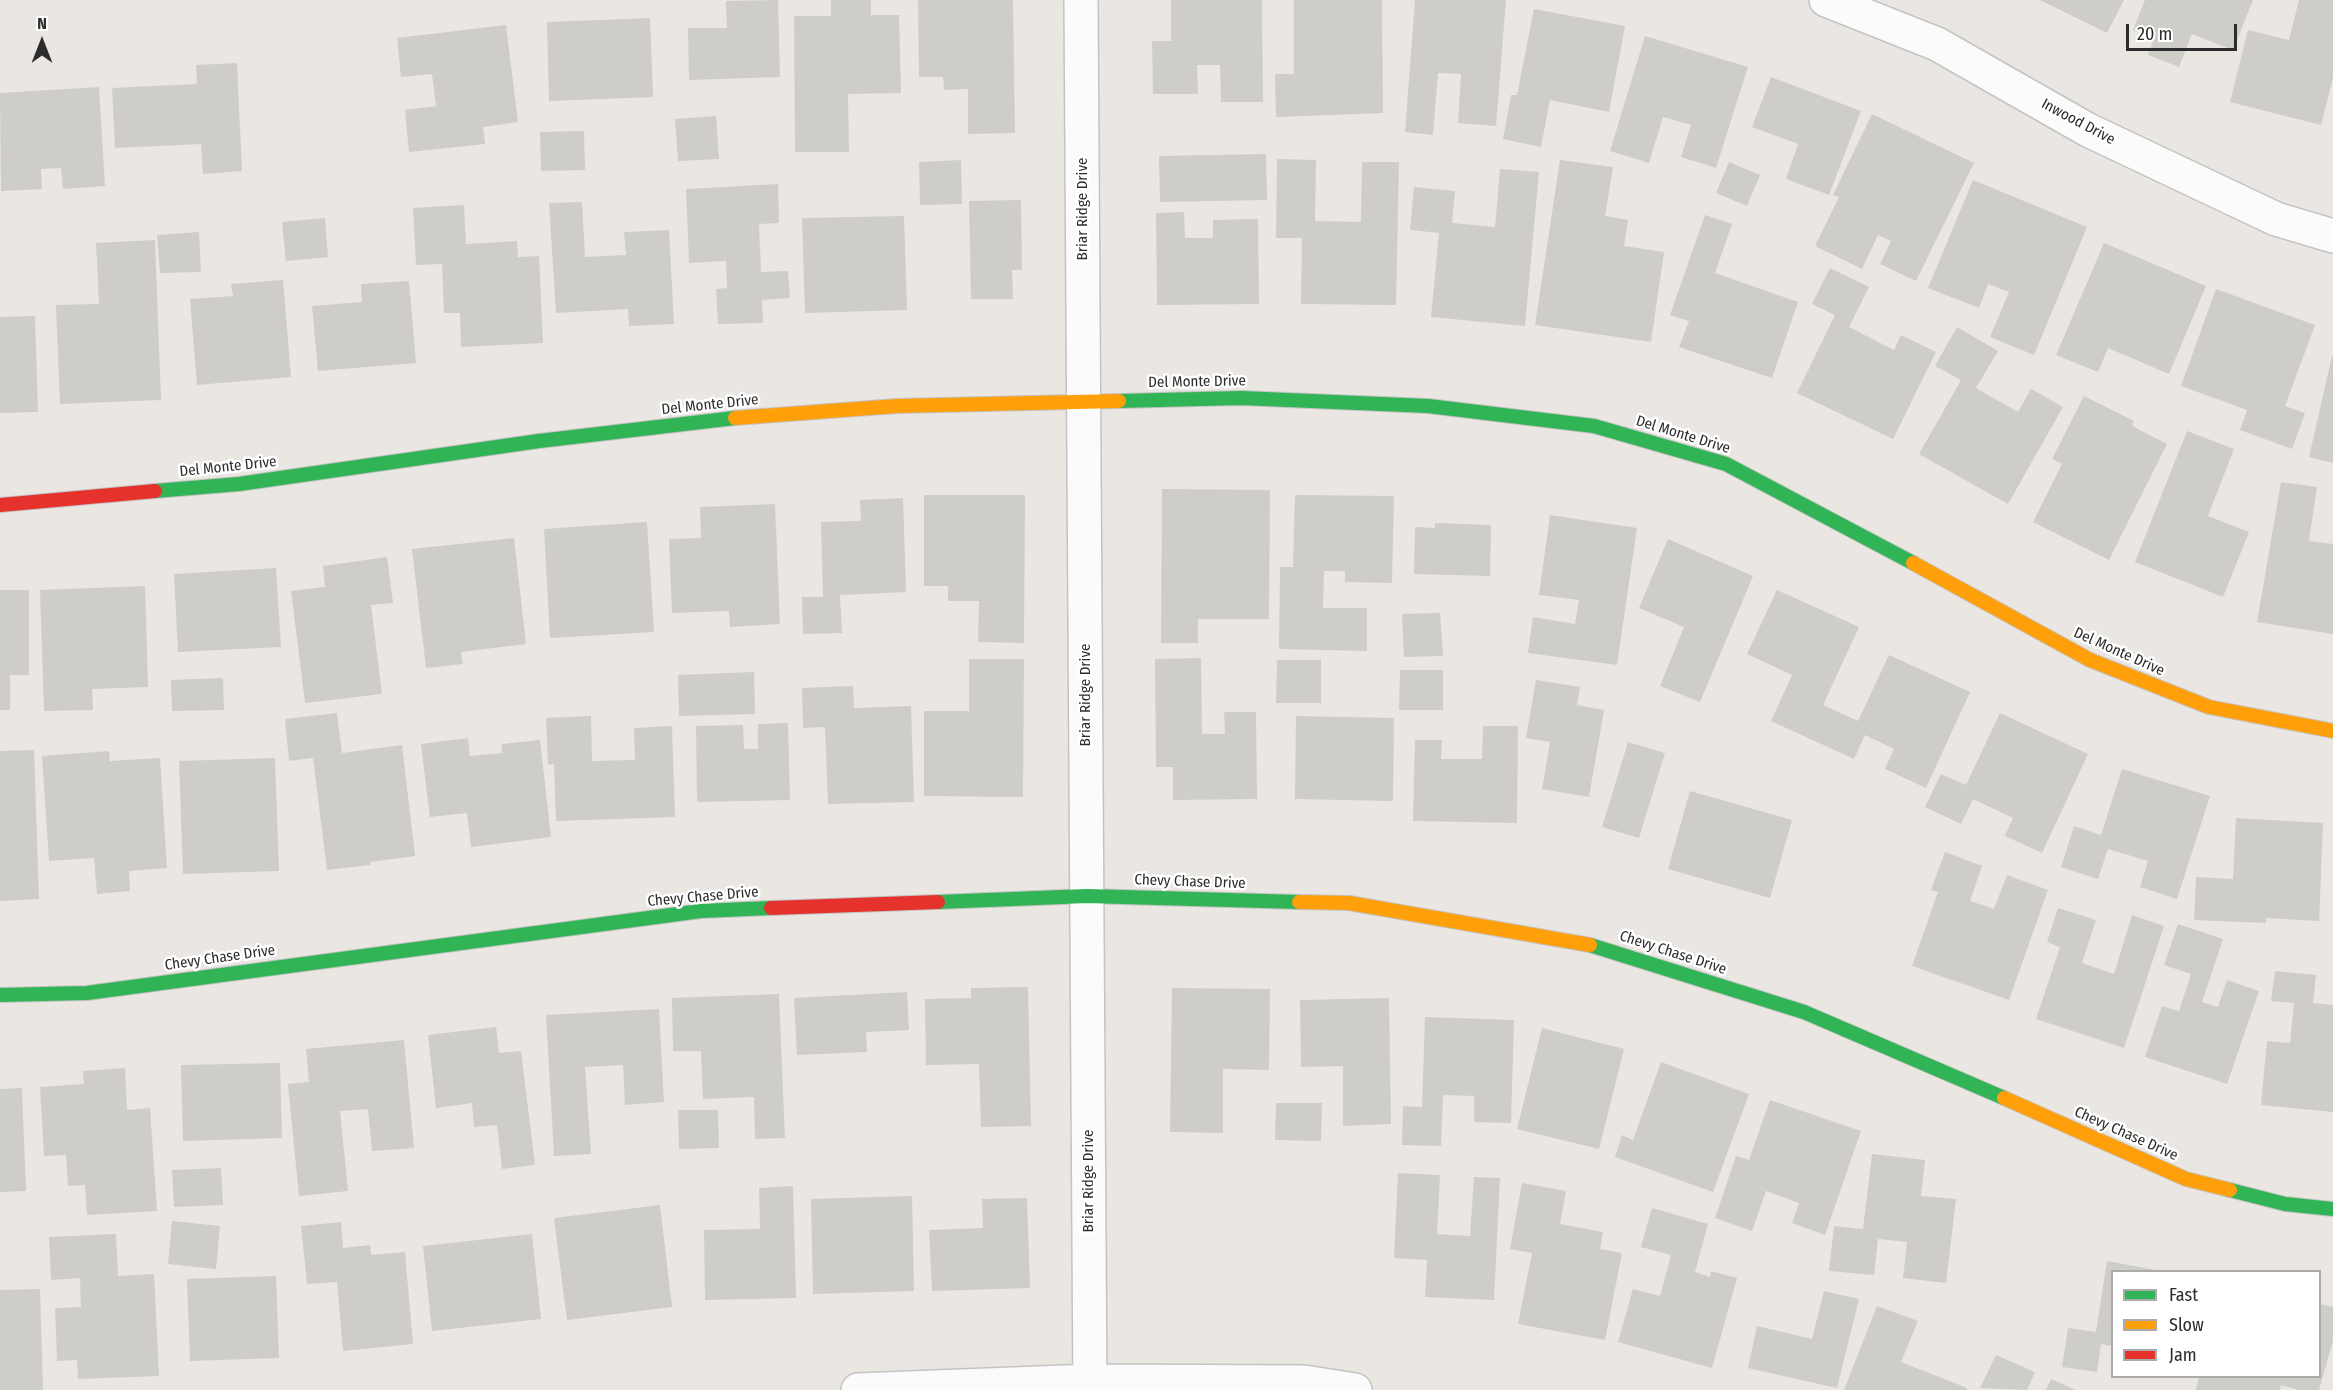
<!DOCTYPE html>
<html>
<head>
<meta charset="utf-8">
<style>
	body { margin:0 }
	#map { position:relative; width:2333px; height:1390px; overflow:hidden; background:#eae7e2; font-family:"Fira Sans Condensed",sans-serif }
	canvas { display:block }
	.legend { position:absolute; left:2111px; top:1270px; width:210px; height:108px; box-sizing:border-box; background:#fff; border:2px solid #ababab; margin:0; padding:8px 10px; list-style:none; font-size:18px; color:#2c2c2c }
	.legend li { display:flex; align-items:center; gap:12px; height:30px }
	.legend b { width:30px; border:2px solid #ababab }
	.north { position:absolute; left:12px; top:12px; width:60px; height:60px; -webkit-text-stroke:4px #fff; paint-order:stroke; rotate:0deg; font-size:16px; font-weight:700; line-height:24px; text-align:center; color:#2c2c2c }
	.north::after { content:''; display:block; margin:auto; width:21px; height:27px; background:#2c2c2c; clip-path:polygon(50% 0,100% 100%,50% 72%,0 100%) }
	.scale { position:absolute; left:2126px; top:24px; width:111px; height:27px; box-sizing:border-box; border:3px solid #2c2c2c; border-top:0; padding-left:8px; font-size:18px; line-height:21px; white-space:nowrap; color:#2c2c2c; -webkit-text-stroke:4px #fff; paint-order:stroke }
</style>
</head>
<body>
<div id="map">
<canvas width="2333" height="1390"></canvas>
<ul class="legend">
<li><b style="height:8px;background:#30b455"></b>Fast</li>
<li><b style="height:8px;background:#ff9f0a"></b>Slow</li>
<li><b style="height:8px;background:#e5322d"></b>Jam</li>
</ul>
<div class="north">N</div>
<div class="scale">20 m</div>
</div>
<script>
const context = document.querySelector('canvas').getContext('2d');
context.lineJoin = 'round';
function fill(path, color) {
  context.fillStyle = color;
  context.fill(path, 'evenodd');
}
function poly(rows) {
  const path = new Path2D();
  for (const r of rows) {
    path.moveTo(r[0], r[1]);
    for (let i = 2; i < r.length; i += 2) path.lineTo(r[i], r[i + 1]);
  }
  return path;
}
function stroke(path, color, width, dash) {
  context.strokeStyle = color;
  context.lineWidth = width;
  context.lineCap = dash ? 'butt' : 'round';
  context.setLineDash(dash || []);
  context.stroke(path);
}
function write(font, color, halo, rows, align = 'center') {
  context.font = font + ' "Fira Sans Condensed",sans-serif';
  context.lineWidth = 5;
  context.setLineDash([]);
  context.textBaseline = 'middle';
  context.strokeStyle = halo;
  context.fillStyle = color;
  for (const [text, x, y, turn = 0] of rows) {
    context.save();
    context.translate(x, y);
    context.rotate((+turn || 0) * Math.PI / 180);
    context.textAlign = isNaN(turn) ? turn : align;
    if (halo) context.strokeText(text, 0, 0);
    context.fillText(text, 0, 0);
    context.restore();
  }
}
fill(poly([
	[778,0,780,77,689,80,688,28,727,28,726,1],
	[831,0,871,0,871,15,899,15,901,93,848,94,849,152,795,152,794,16,831,16],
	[918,0,1013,0,1015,133,968,134,968,89,944,90,943,77,919,77],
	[1171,0,1262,0,1263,102,1221,102,1220,65,1197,65,1198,94,1153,94,1152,41,1171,41],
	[1294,0,1382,0,1383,113,1276,117,1275,74,1294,74],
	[1415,0,1506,0,1496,126,1458,123,1461,74,1438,73,1433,135,1405,132],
	[2040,0,2124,0,2107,33],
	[2145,0,2253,0,2233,50,2192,34,2179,67,2148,55,2154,39,2133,30],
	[2299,0,2333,0,2333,78,2321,125,2230,102,2248,30,2289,40],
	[1534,9,1625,26,1609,112,1550,100,1541,147,1503,139,1511,95,1517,95],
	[650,18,653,97,549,101,547,22],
	[506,25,518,122,483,127,485,144,409,152,405,110,436,106,432,74,401,77,397,38],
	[1645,36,1748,67,1716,168,1681,157,1691,125,1663,117,1649,163,1610,151],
	[237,63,242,171,203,174,201,144,115,148,112,88,197,84,196,65],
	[1771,77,1861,111,1829,195,1786,179,1798,144,1752,127],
	[99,87,105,186,63,189,61,168,41,169,42,189,1,191,0,93],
	[1872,114,1974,163,1916,281,1880,264,1891,241,1878,235,1862,269,1815,246,1839,197,1833,195],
	[716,116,719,159,678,161,675,119],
	[584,131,585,170,541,171,540,132],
	[1266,154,1267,200,1160,202,1159,156],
	[1277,159,1316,160,1315,221,1361,222,1362,162,1399,162,1396,305,1301,304,1302,238,1276,238],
	[961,160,962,204,920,205,919,162],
	[1560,160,1613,167,1605,216,1628,220,1624,246,1664,252,1651,342,1535,325],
	[1729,162,1760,175,1747,206,1716,193],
	[1500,169,1539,172,1525,326,1431,317,1439,233,1410,230,1414,187,1455,191,1452,223,1495,227],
	[1973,180,2087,227,2034,355,1990,337,2009,292,1988,284,1979,308,1928,288],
	[778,184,779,223,759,224,761,272,788,271,790,298,762,300,763,323,718,324,716,289,727,288,726,261,689,263,686,189],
	[1021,200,1022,270,1012,270,1013,299,971,299,969,201],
	[582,202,585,257,626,255,624,232,669,230,674,324,629,326,628,309,556,313,549,203],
	[464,205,466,244,517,241,518,257,539,256,543,343,461,347,460,313,444,313,442,264,416,265,413,208],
	[1184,212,1185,238,1213,238,1213,220,1258,219,1259,304,1157,305,1156,213],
	[1705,215,1732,224,1715,273,1798,302,1772,378,1679,347,1689,321,1670,315],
	[904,216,907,310,805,313,802,218],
	[325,218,328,257,286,261,282,222],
	[199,232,201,272,160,273,157,235],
	[155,240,161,400,60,404,56,305,99,304,96,243],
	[2104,243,2206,286,2169,374,2108,348,2098,372,2056,355],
	[1830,268,1869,287,1849,327,1894,350,1901,335,1936,352,1893,439,1797,393,1835,315,1812,304],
	[283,280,291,377,197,385,190,299,233,296,231,284],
	[409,281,416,363,318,371,312,306,362,302,361,284],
	[2216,289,2315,325,2285,406,2305,413,2292,449,2240,430,2247,410,2181,386],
	[35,316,38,412,0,413,0,317],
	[1957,327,1998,351,1976,388,2018,412,2031,389,2063,407,2008,504,1919,454,1961,380,1935,366],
	[2332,356,2333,356,2333,463,2309,457],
	[2084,396,2134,421,2132,426,2167,444,2109,560,2033,522,2062,464,2052,459],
	[2187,431,2234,449,2208,516,2249,532,2223,597,2135,562],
	[2281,482,2317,487,2309,541,2333,544,2333,634,2257,622],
	[1162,489,1270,490,1269,619,1198,619,1198,643,1161,643],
	[924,495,1025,495,1024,643,978,642,979,601,948,601,948,586,924,586],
	[1295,495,1394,496,1392,583,1345,582,1345,571,1324,571,1323,608,1367,608,1367,651,1279,649,1280,567,1293,567],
	[903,498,906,592,840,595,842,633,803,634,802,597,823,597,821,522,861,521,860,500],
	[775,504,780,624,730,627,729,611,672,613,669,539,701,538,700,507],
	[1550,515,1637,528,1617,665,1528,653,1533,617,1575,624,1579,600,1539,595],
	[647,522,654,632,550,638,544,529],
	[1435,523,1491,525,1490,576,1414,574,1415,527,1435,528],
	[514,538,526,644,461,652,463,664,426,668,412,549],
	[1668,539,1753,576,1700,702,1660,686,1684,627,1639,608],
	[387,557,393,603,371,605,382,694,305,703,291,591,325,587,323,566],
	[276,568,281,647,178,652,174,574],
	[145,586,148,687,92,689,93,710,44,711,40,590],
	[0,590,29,590,29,675,10,675,10,710,0,710],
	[1777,590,1859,627,1823,705,1858,721,1889,655,1970,692,1926,788,1885,769,1894,749,1865,735,1854,759,1771,721,1792,675,1747,654],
	[1440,613,1443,656,1404,657,1402,614],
	[1201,658,1202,734,1225,734,1224,712,1256,712,1257,799,1173,800,1173,767,1156,767,1155,659],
	[969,659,1024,659,1023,797,924,796,924,711,969,711],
	[1277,660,1321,660,1321,703,1276,703],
	[1400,670,1443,670,1443,710,1399,710],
	[754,672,755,714,679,716,678,675],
	[223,678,224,710,172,711,171,680],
	[1536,680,1580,687,1577,705,1604,710,1589,797,1542,789,1550,742,1526,738],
	[853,686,854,708,911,706,914,802,828,804,825,727,803,728,802,688],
	[337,713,342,753,402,745,415,856,370,862,370,865,327,870,313,758,289,761,285,719],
	[2000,713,2088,754,2042,853,2005,836,2013,818,1973,799,1961,824,1925,807,1941,774,1966,785],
	[591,716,592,761,635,760,634,728,672,726,675,817,556,821,554,764,548,765,546,718],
	[1296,716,1394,718,1393,801,1295,799],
	[788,723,790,800,697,802,696,726,743,725,744,749,758,749,758,724],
	[1483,726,1518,726,1517,823,1413,821,1415,740,1442,740,1441,759,1482,759],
	[468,738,470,756,502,753,502,744,540,740,551,837,471,847,467,813,430,817,421,744],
	[1628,742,1665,753,1639,838,1602,827],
	[34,750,39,899,0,901,0,751],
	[109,751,110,761,160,758,167,868,129,871,130,891,97,894,94,858,49,861,42,756],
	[275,758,279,871,183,874,179,761],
	[2122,769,2210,796,2177,899,2140,887,2148,861,2108,849,2098,879,2061,867,2074,826,2101,835],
	[1690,791,1792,820,1770,898,1668,869],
	[2236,818,2323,823,2319,921,2266,918,2266,923,2194,920,2196,877,2233,879],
	[1945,852,1982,866,1970,901,1994,909,2007,875,2048,890,2009,1000,1912,966,1938,892,1931,890],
	[2058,908,2096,920,2082,963,2114,974,2132,915,2164,926,2124,1048,2036,1019,2060,947,2047,942],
	[2178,924,2223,939,2202,1002,2218,1007,2227,980,2259,991,2227,1084,2145,1057,2162,1006,2179,1011,2191,974,2164,965],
	[2275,971,2316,975,2313,1003,2333,1005,2333,1112,2261,1105,2267,1041,2290,1043,2294,1003,2271,1001],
	[1028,987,1031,1126,981,1127,979,1064,926,1065,925,999,971,998,971,988],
	[1172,988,1270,989,1269,1070,1223,1069,1223,1133,1170,1132],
	[907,992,909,1030,866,1032,867,1052,797,1055,794,998],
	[779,994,785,1138,755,1139,754,1097,703,1099,701,1051,673,1051,672,998],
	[1389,998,1391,1124,1343,1126,1343,1066,1301,1067,1300,1000],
	[659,1009,664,1102,625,1105,623,1065,585,1067,591,1154,554,1156,546,1015],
	[1425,1017,1514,1020,1511,1123,1474,1122,1474,1096,1443,1095,1441,1146,1402,1145,1403,1106,1422,1107],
	[496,1027,499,1053,521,1051,535,1165,502,1169,497,1125,474,1127,472,1103,436,1108,428,1035],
	[1542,1028,1624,1049,1599,1149,1517,1129],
	[404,1040,414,1148,372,1151,368,1109,340,1111,348,1191,299,1196,288,1084,309,1082,306,1049],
	[1661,1062,1749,1094,1713,1192,1615,1157,1622,1135,1633,1140],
	[280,1063,282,1138,183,1141,181,1065],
	[125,1068,127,1110,150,1108,157,1211,87,1215,85,1185,68,1186,66,1155,44,1156,40,1087,84,1084,83,1071],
	[22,1088,26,1191,0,1192,0,1089],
	[1770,1100,1861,1131,1825,1235,1792,1223,1799,1203,1766,1191,1752,1231,1715,1218,1736,1156,1749,1160],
	[1276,1103,1322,1103,1321,1141,1275,1140],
	[678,1110,718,1110,719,1148,679,1149],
	[1872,1154,1925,1160,1921,1196,1956,1199,1946,1283,1903,1278,1907,1242,1878,1239,1874,1275,1829,1271,1834,1226,1863,1229],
	[221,1168,223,1205,174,1207,172,1170],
	[1398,1173,1440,1175,1437,1234,1470,1236,1474,1177,1500,1178,1494,1300,1425,1297,1427,1260,1394,1258],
	[1522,1183,1566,1191,1560,1224,1603,1232,1600,1249,1622,1253,1605,1340,1518,1324,1532,1253,1510,1249],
	[793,1186,796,1298,705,1300,704,1230,760,1229,759,1188],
	[912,1196,914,1291,813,1294,811,1199],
	[1027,1198,1030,1288,932,1291,929,1230,983,1228,982,1199],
	[660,1205,672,1307,567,1320,554,1218],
	[1652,1208,1708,1224,1695,1272,1710,1277,1711,1271,1737,1278,1712,1368,1618,1342,1633,1289,1660,1296,1671,1255,1641,1247],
	[172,1221,220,1226,216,1269,168,1264],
	[341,1222,343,1248,370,1245,371,1255,405,1252,413,1344,343,1351,337,1282,307,1284,301,1226],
	[116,1234,118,1276,154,1274,159,1376,78,1379,77,1360,57,1361,55,1308,81,1307,80,1278,51,1280,49,1237],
	[532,1234,541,1319,432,1331,423,1246],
	[2107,1261,2167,1272,2112,1272,2112,1346,2101,1344,2097,1372,2062,1367,2068,1328,2096,1332],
	[276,1276,279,1358,190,1361,187,1279],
	[40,1289,43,1390,0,1390,0,1290],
	[1824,1291,1859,1299,1837,1388,1748,1368,1757,1326,1812,1339],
	[2320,1304,2333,1307,2333,1341,2319,1390,2298,1390,2281,1385,2280,1390,2196,1390,2199,1376,2320,1376],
	[1877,1306,1918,1321,1901,1362,1967,1388,1967,1390,1844,1390],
	[1996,1355,2035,1372,2027,1390,1980,1388],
	[2051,1379,2076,1390,2046,1390]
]), '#cfcdc8');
const street = poly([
	[1081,0,1090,1390],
	[1826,0,1937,44,2088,130,2276,219,2333,236],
	[858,1390,1090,1381,1304,1382,1355,1390]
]);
const fast = poly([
	[1119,401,1241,398,1428,406,1594,426,1726,464,1913,563],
	[155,491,239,484,539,441,735,418],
	[938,902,1087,896,1299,902],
	[1590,945,1804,1012,2004,1098],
	[0,995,87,993,701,911,771,908],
	[2230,1190,2285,1204,2333,1209]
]);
const slow = poly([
	[735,418,897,406,1119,401],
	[1913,563,2090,660,2209,707,2333,731],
	[1299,902,1349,903,1590,945],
	[2004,1098,2186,1179,2230,1190]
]);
const jam = poly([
	[0,505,155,491],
	[771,908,938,902]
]);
stroke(street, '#c4c3c3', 36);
stroke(fast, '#c4c3c3', 16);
stroke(slow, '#c4c3c3', 16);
stroke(jam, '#c4c3c3', 16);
stroke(street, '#fcfbfb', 33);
stroke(fast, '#30b455', 14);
stroke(slow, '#ff9f0a', 14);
stroke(jam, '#e5322d', 14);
write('15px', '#2c2c2c', '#fff', [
	["Inwood Drive",2078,122,28],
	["Briar Ridge Drive",1083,209,-90],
	["Del Monte Drive",1197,382,-1],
	["Del Monte Drive",710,405,-6],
	["Del Monte Drive",1683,435,17],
	["Del Monte Drive",228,467,-6],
	["Del Monte Drive",2119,652,24],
	["Briar Ridge Drive",1086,695,-90],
	["Chevy Chase Drive",1190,882,2],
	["Chevy Chase Drive",703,897,-5],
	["Chevy Chase Drive",1673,953,18],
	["Chevy Chase Drive",220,958,-8],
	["Chevy Chase Drive",2126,1134,24],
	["Briar Ridge Drive",1089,1181,-90]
]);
</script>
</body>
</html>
